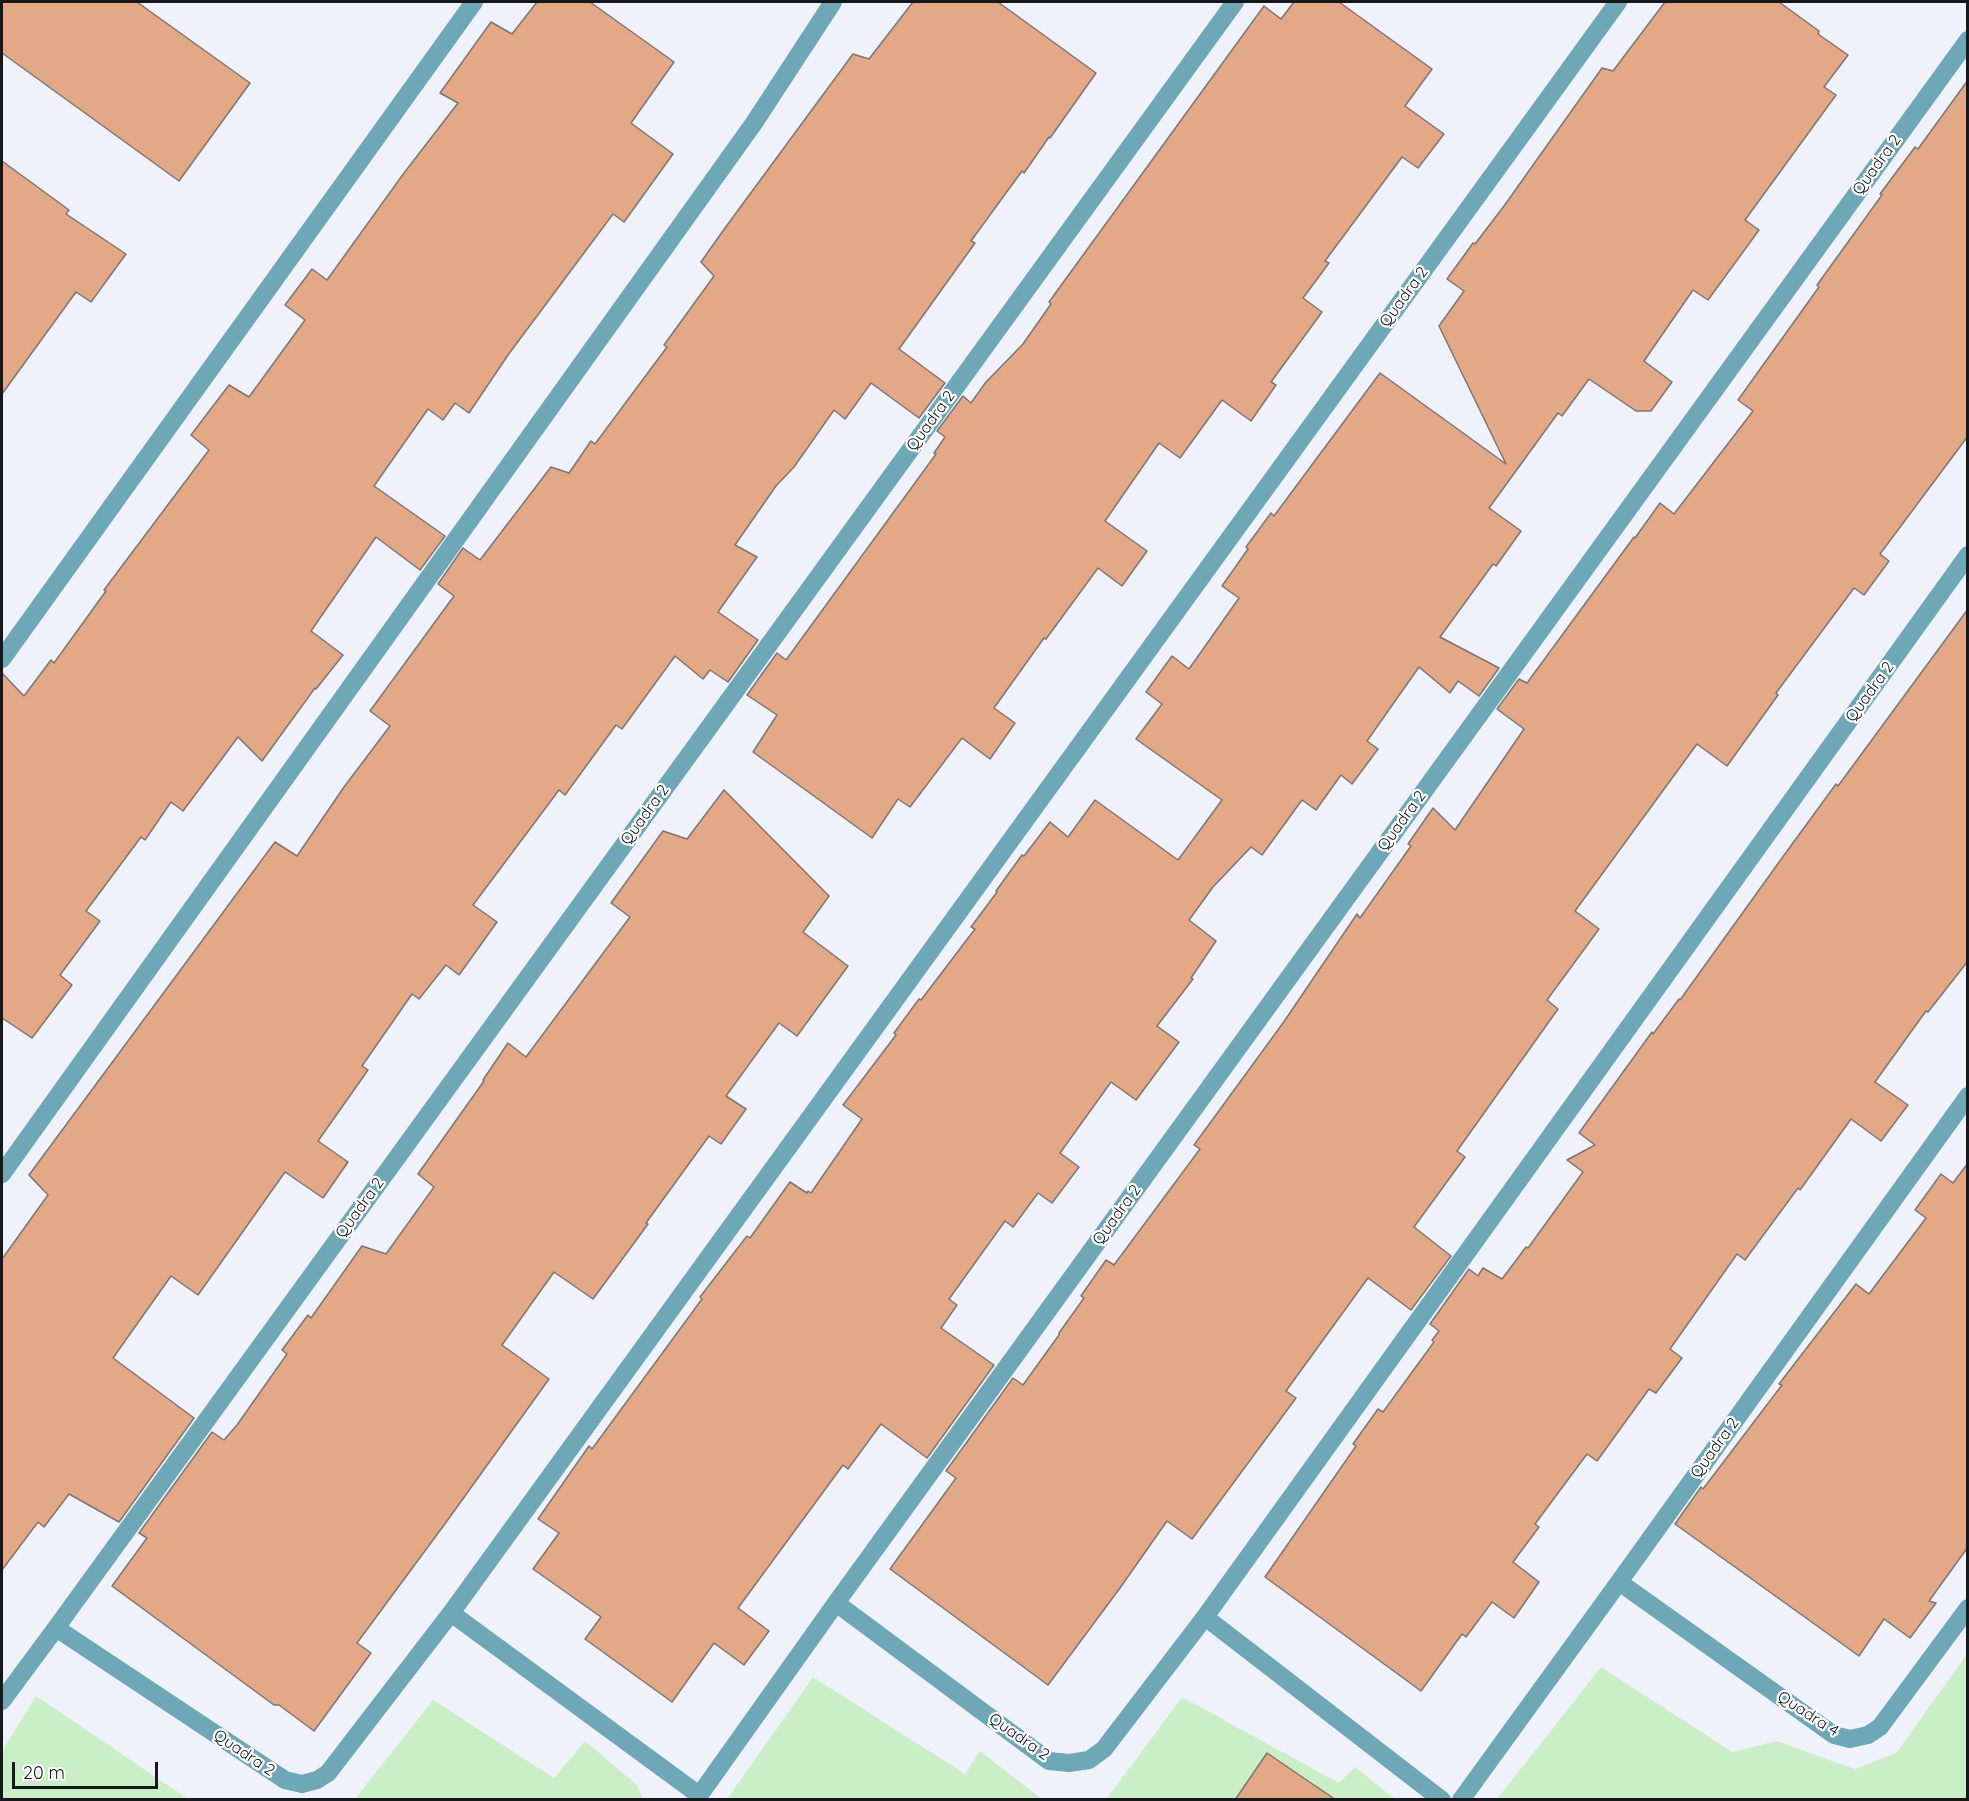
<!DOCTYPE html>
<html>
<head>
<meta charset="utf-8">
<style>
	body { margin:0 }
	#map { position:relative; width:1969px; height:1801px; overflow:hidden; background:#f0f2fb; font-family:Quicksand,sans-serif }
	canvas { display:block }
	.frame { position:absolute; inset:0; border:3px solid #17181b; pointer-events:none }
	.scale { position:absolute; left:12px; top:1762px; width:146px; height:27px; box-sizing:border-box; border:3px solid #17181b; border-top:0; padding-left:8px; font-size:18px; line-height:21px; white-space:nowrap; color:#17181b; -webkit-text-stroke:4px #fff; paint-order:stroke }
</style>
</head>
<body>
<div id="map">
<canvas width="1969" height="1801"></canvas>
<div class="frame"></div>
<div class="scale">20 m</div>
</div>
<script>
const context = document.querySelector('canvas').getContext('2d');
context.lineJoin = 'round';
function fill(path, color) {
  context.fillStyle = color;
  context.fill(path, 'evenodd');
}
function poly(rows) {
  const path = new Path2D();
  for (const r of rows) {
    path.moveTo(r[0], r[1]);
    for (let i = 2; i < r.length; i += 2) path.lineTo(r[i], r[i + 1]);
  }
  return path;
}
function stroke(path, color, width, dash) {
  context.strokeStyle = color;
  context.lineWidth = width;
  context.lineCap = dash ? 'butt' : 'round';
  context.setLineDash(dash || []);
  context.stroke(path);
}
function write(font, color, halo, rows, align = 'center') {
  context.font = font + ' Quicksand,sans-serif';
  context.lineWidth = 4.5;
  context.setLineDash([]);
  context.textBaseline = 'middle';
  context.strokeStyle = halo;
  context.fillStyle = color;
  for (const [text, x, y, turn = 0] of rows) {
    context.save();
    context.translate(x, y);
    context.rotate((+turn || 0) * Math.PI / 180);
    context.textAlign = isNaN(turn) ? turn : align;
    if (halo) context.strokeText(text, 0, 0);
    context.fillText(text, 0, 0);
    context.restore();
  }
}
fill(poly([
	[1967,1654,1967,1799,1497,1799,1601,1667,1732,1752,1777,1741,1855,1769,1896,1753],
	[813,1677,965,1774,980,1751,1042,1799,727,1799],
	[36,1696,188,1799,2,1799,2,1751],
	[1182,1697,1339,1783,1355,1767,1395,1799,1106,1800],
	[433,1700,554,1778,585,1741,637,1785,643,1799,355,1799]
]), '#caefc6');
const building = poly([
	[2,2,137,2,250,83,179,181,2,53,2,2],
	[537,2,590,2,674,62,631,123,673,154,624,222,613,214,508,355,469,413,455,403,443,420,428,409,374,486,445,536,420,570,376,537,311,631,343,655,316,689,315,688,262,761,238,737,183,811,171,802,145,840,141,837,86,911,100,921,60,975,72,985,32,1038,2,1018,2,673,24,696,51,660,54,663,106,591,104,590,209,450,191,435,229,385,249,397,305,320,285,305,312,269,327,280,404,173,458,103,440,93,491,22,512,34,537,2],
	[913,2,998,2,1096,73,1050,138,1049,137,1024,173,1022,171,971,241,975,243,899,349,945,383,919,418,871,383,845,419,834,410,794,467,776,486,735,545,757,557,718,612,758,640,728,682,710,670,703,679,675,656,622,729,616,725,565,795,559,790,473,905,497,922,459,975,446,965,419,999,412,994,362,1066,368,1070,318,1141,348,1162,323,1198,285,1172,198,1295,171,1276,113,1358,194,1418,119,1522,69,1494,44,1527,38,1522,2,1570,2,1259,48,1195,29,1175,275,842,297,856,344,787,390,726,370,711,454,596,438,584,463,548,480,560,551,467,569,473,591,441,595,444,667,347,664,345,714,276,701,262,725,228,853,54,869,59,913,2],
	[1294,2,1339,2,1432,69,1405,106,1444,134,1418,168,1402,157,1325,261,1329,263,1303,298,1322,312,1271,382,1276,385,1251,421,1222,400,1180,458,1159,443,1105,521,1147,551,1122,586,1098,568,1046,639,1044,638,994,708,1015,723,990,759,962,738,910,807,898,799,872,838,753,752,777,715,747,695,777,653,786,660,936,454,934,453,945,437,937,431,963,396,971,403,986,382,1023,344,1051,304,1049,302,1264,6,1281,19,1294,2],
	[1665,2,1779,2,1819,31,1818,34,1848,55,1824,87,1836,95,1745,220,1759,230,1708,300,1693,290,1644,361,1672,382,1651,411,1636,411,1589,379,1562,416,1558,413,1489,508,1521,531,1496,566,1493,564,1440,637,1499,668,1479,696,1458,681,1450,693,1419,667,1367,741,1378,749,1352,784,1341,775,1316,810,1302,800,1262,855,1251,847,1213,887,1189,920,1216,941,1191,978,1193,979,1157,1026,1179,1042,1136,1100,1111,1082,1060,1153,1079,1167,1052,1203,1038,1193,1013,1227,1005,1221,949,1299,957,1305,941,1328,994,1365,927,1458,881,1424,848,1469,843,1465,738,1608,769,1631,744,1665,714,1643,672,1702,585,1639,601,1617,533,1569,559,1533,538,1519,589,1446,592,1449,702,1299,700,1297,747,1236,750,1238,790,1182,807,1193,808,1191,811,1193,862,1119,843,1105,896,1035,894,1033,919,999,921,1000,975,929,971,927,997,892,996,891,1022,855,1024,856,1050,822,1068,837,1095,800,1178,860,1222,800,1136,739,1162,704,1146,692,1172,656,1189,669,1239,598,1222,586,1248,549,1246,547,1271,513,1274,516,1380,373,1506,464,1439,326,1464,291,1447,279,1473,243,1475,244,1504,206,1602,68,1613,71,1665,2],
	[1968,80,1968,436,1880,554,1889,561,1864,595,1854,588,1776,693,1778,695,1727,766,1697,744,1575,911,1599,929,1547,1000,1558,1009,1457,1151,1465,1157,1414,1227,1451,1256,1411,1310,1368,1278,1286,1391,1296,1398,1192,1539,1167,1521,1120,1588,1048,1685,890,1569,956,1478,946,1471,1013,1378,1023,1385,1059,1335,1059,1333,1084,1298,1081,1296,1106,1260,1114,1265,1200,1149,1194,1145,1283,1023,1357,914,1360,918,1411,846,1408,844,1433,808,1455,830,1524,729,1497,709,1519,679,1527,683,1634,537,1635,538,1660,503,1674,514,1753,411,1738,400,1819,287,1817,285,1882,195,1880,194,1915,147,1918,149,1968,80],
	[2,161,69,210,66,214,126,254,91,302,76,292,2,394,2,161],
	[1968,609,1968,961,1928,1012,1926,1011,1875,1082,1908,1105,1881,1141,1851,1119,1800,1190,1798,1188,1745,1260,1737,1254,1670,1349,1682,1358,1656,1393,1649,1389,1597,1461,1587,1454,1535,1524,1539,1527,1513,1562,1539,1582,1514,1618,1492,1602,1466,1637,1462,1634,1421,1691,1265,1577,1356,1446,1353,1444,1378,1409,1383,1412,1434,1342,1432,1340,1439,1331,1430,1324,1469,1269,1478,1276,1483,1268,1502,1279,1526,1247,1528,1248,1583,1172,1567,1160,1595,1145,1579,1133,1652,1032,1653,1034,1679,999,1680,1000,1782,858,1836,784,1838,786,1968,609],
	[724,790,829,896,803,932,848,966,797,1036,779,1023,726,1096,746,1109,721,1144,709,1136,646,1223,648,1224,593,1299,554,1272,502,1345,549,1379,447,1521,357,1643,371,1653,314,1731,279,1705,274,1705,112,1586,147,1538,139,1533,212,1432,224,1440,237,1425,287,1354,282,1350,308,1315,311,1318,362,1246,386,1254,434,1187,418,1174,484,1081,483,1080,508,1043,526,1057,630,917,611,903,663,831,687,839,724,790],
	[1968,1163,1968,1547,1929,1601,1936,1603,1910,1638,1884,1619,1859,1656,1675,1524,1701,1487,1703,1489,1782,1385,1779,1384,1856,1284,1869,1294,1926,1218,1915,1210,1941,1174,1953,1183,1968,1163],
	[1267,1753,1336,1800,1235,1800,1267,1753]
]);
fill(building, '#e3a987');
stroke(building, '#7d7571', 1.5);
stroke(poly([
	[2,659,474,2],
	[2,1174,754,123,833,2],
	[1619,1582,1834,1735,1850,1739,1868,1735,1880,1727,1968,1608],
	[836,1603,1049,1761,1069,1763,1089,1760,1104,1749,1205,1617,1968,555],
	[451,1613,699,1795],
	[1205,1617,1442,1800],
	[56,1628,285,1780,302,1784,317,1780,328,1773,451,1613,1618,2],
	[2,1701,56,1628,1235,2],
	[696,1800,836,1603,1968,40],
	[1461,1800,1619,1582,1968,1096]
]), '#6ea8b6', 18);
write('16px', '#17181b', '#fff', [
	["Quadra 2",1877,165,-54],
	["Quadra 2",1404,297,-54],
	["Quadra 2",931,421,-54],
	["Quadra 2",1870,692,-54],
	["Quadra 2",645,815,-54],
	["Quadra 2",1402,821,-54],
	["Quadra 2",360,1208,-54],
	["Quadra 2",1117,1215,-54],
	["Quadra 2",1715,1448,-54],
	["Quadra 4",1808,1714,33],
	["Quadra 2",1019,1737,35],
	["Quadra 2",244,1753,34]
]);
</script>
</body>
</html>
